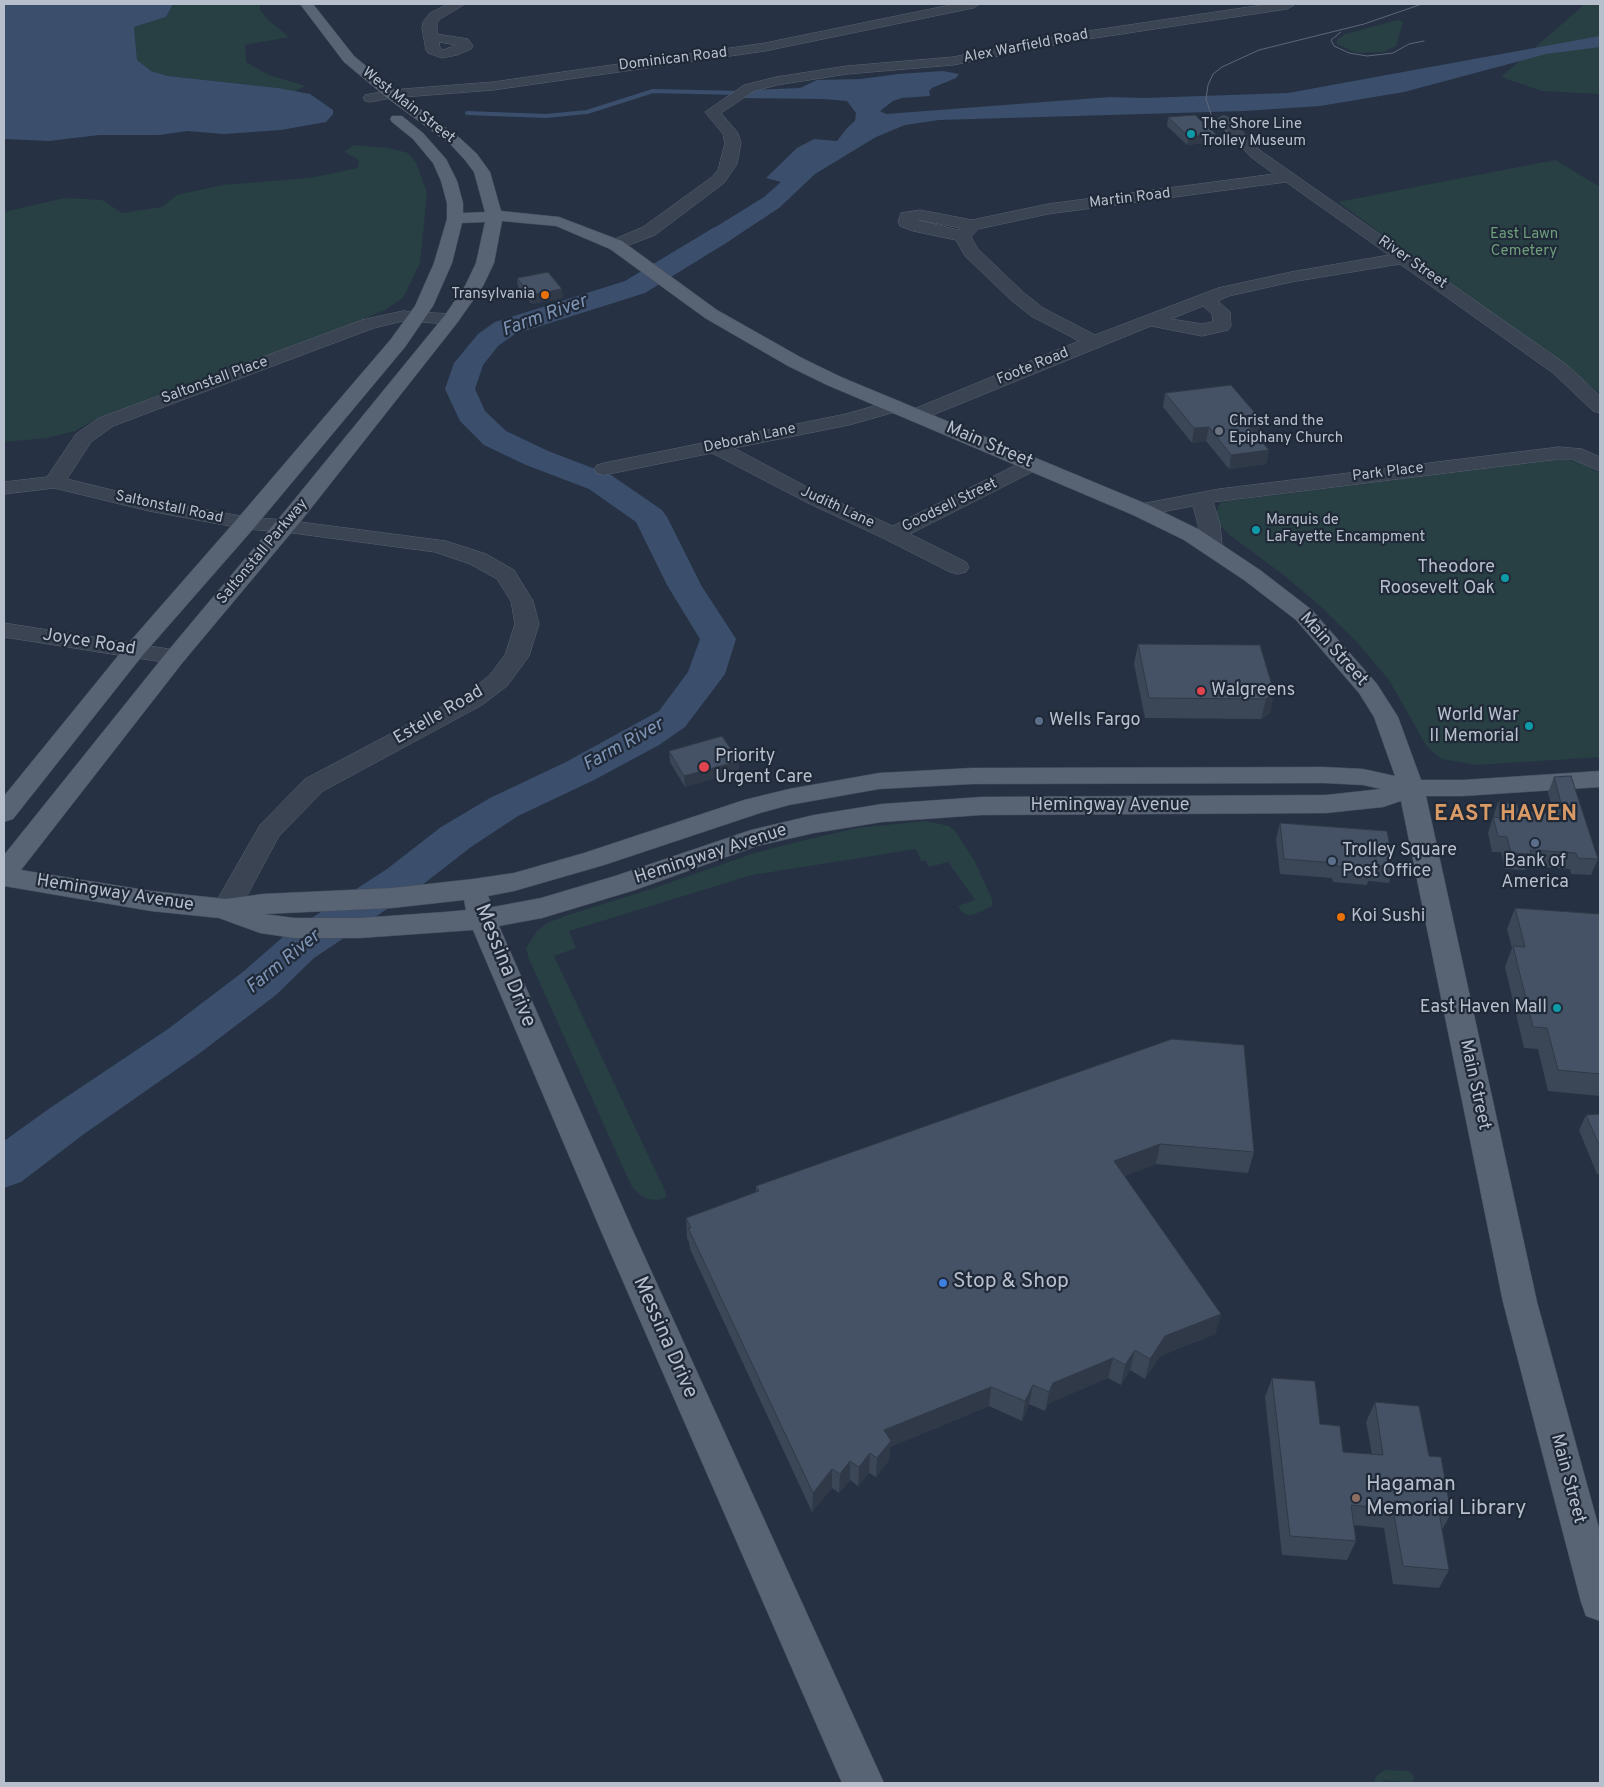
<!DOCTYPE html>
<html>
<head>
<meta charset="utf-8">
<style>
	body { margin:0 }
	#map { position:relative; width:1604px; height:1787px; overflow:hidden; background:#263243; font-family:Overpass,sans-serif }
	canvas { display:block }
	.frame { position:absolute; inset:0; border:5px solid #b8bfcc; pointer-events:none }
</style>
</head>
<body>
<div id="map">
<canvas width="1604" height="1787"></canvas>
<div class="frame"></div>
</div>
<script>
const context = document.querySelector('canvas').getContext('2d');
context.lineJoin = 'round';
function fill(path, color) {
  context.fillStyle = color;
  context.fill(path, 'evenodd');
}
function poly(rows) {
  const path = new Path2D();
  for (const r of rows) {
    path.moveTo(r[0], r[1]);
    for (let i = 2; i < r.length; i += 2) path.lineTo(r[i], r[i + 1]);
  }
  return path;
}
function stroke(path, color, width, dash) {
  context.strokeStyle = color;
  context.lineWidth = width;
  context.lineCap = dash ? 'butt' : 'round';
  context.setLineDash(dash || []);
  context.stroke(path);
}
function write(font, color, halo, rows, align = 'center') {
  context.font = font + ' Overpass,sans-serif';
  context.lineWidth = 4.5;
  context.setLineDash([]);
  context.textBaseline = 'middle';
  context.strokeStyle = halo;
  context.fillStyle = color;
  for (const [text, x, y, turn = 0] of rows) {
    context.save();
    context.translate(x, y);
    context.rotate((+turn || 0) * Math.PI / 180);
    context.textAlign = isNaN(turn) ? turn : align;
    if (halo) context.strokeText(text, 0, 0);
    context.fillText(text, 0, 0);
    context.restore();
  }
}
fill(poly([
	[173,4,260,4,260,10,268,20,289,37,245,45,246,62,269,75,305,86,294,92,278,88,168,76,151,71,137,60,134,27,166,17],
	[1585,4,1600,4,1600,94,1542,91,1501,77],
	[1398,20,1403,22,1396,46,1384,52,1357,53,1337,44,1337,40,1345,34],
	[354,145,389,148,408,153,416,163,427,192,420,263,403,298,386,309,366,318,100,417,75,431,47,438,4,442,4,212,65,198,102,200,122,213,162,207,177,195,222,185,310,178,358,168,359,160,344,152],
	[1555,160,1600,187,1600,393,1338,202],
	[1553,460,1569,460,1583,463,1600,473,1600,757,1476,765,1442,759,1427,747,1389,680,1356,641,1319,605,1285,576,1227,533,1217,521,1215,515,1221,502],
	[926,821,949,826,956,832,975,862,992,899,992,906,975,914,968,915,962,912,958,906,975,900,948,862,929,867,926,861,921,861,916,849,752,875,569,931,576,948,554,956,666,1193,666,1197,658,1200,648,1199,640,1195,632,1187,529,959,526,948,537,931,547,923,565,916,651,889,752,854,793,843,857,828],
	[1385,1770,1409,1771,1414,1776,1413,1780,1411,1783,1383,1780,1383,1783,1374,1783,1376,1776]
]), '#284044');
fill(poly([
	[4,4,173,4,166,17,134,27,137,60,151,71,168,76,278,88,310,94,333,110,333,114,326,122,281,130,224,134,188,131,159,135,99,135,49,141,4,139],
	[1600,36,1600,47,1546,54,1404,92,1320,106,1244,111,939,120,905,125,876,137,815,174,779,208,732,239,714,228,764,197,781,182,766,178,797,148,814,139,837,141,848,127,855,121,856,113,847,101,823,99,738,98,750,90,800,88,817,80,861,79,898,74,943,71,959,74,956,78,932,88,929,91,930,96,902,98,893,101,880,111,886,114,1110,97,1144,98,1288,93]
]), '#3b4e6c');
stroke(poly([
	[467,113,546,116,587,112,653,91,740,93]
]), '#3b4e6c', 4);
fill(poly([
	[722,226,731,228,735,234,731,240,645,293,515,334,498,346,483,365,475,389,485,411,506,431,548,451,611,475,662,510,667,517,701,585,736,639,725,674,685,727,659,745,594,780,518,816,471,847,417,889,314,958,276,995,200,1053,84,1134,21,1182,4,1188,4,1141,50,1108,168,1029,244,971,284,936,387,869,441,827,490,798,566,762,659,711,688,672,700,639,667,585,636,522,589,489,526,465,484,445,460,421,445,389,454,363,459,357,478,334,495,322,625,281,713,228,722,226]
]), '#3b4e6c');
const minor = poly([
	[448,4,465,4,440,19,437,23,437,34,468,39,473,46,471,49,457,55,442,58,428,53,426,50,422,28,423,22,430,13,448,4],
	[439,42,456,45,443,50,440,48,439,42],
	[955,4,980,4,973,8,765,51,493,90,391,98,370,102,365,101,363,98,365,95,391,90,493,82,765,43,955,4],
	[1269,4,1294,5,1287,9,1075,41,953,65,847,74,777,85,754,91,721,113,738,133,741,143,737,164,724,183,655,235,616,250,610,249,607,245,610,241,643,227,712,177,718,170,725,143,723,134,705,112,744,85,776,77,847,66,953,57,1075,33,1269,4],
	[1224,116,1229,118,1261,151,1567,365,1600,396,1600,413,1593,411,1553,373,1400,264,1291,282,1229,296,1218,301,1230,312,1231,326,1228,330,1202,336,1151,326,923,419,916,421,909,419,906,415,909,411,1079,341,1031,316,1011,300,965,256,956,240,913,231,900,226,898,222,901,213,920,210,972,220,1048,204,1274,174,1251,157,1219,124,1216,121,1219,118,1224,116],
	[1286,182,1389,255,1291,272,1218,288,1095,335,1043,308,1023,292,978,249,971,237,978,229,1048,214,1286,182],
	[917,220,920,220,960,228,958,230,917,220],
	[1203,306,1212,314,1213,322,1202,324,1171,319,1203,306],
	[403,311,451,314,457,315,460,319,457,323,451,324,403,321,374,328,113,426,91,442,67,479,149,499,246,517,285,520,446,541,486,554,514,570,533,601,539,624,529,656,507,686,482,705,323,791,279,836,236,916,226,919,216,916,212,909,260,825,305,779,464,695,489,676,505,655,515,624,511,601,497,579,470,564,435,552,285,532,246,529,149,511,54,488,4,494,4,482,47,477,76,434,99,418,362,320,403,311],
	[895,400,902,402,905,406,902,410,849,425,734,448,822,495,893,526,1026,460,1033,458,1040,460,1043,464,1040,468,910,534,966,562,969,567,966,572,958,574,950,572,885,539,808,503,712,453,604,475,597,473,594,469,597,465,604,463,846,414,895,400],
	[1559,447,1582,449,1600,457,1600,471,1572,459,1559,459,1213,502,1220,524,1222,545,1219,550,1211,552,1203,550,1200,545,1198,524,1193,506,1141,516,1133,515,1130,510,1133,505,1141,504,1219,489,1559,447],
	[4,623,175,650,183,652,187,657,183,662,175,664,4,637,4,623]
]);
const major = poly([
	[300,4,313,4,354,56,396,91,461,139,477,154,490,172,501,211,559,217,622,241,717,310,802,358,841,377,1149,505,1200,530,1260,570,1312,610,1377,684,1398,717,1421,780,1463,780,1600,771,1600,787,1463,796,1426,796,1537,1302,1600,1532,1600,1621,1586,1616,1581,1602,1503,1302,1401,801,1383,807,1326,813,981,815,882,822,814,833,757,846,635,890,542,918,499,926,633,1231,884,1783,842,1783,601,1231,473,930,360,938,294,938,260,933,219,918,151,911,4,886,4,855,167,652,285,511,445,315,465,286,476,263,485,222,462,223,452,263,433,306,405,347,254,528,142,656,13,819,4,822,4,796,126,646,238,518,391,339,415,306,434,263,447,219,447,203,441,181,433,163,413,139,392,122,390,119,392,116,402,116,423,133,446,159,457,181,463,203,463,213,485,212,474,172,465,160,451,145,386,97,344,62,300,4],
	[502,221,556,226,610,249,705,318,788,366,827,385,1133,515,1184,540,1244,580,1296,620,1359,693,1374,717,1395,776,1363,769,1324,767,972,768,879,773,789,789,744,800,584,853,514,873,473,879,392,888,263,894,226,899,151,891,21,870,183,662,301,521,457,323,483,286,494,263,502,221],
	[1324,783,1363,785,1381,789,1326,795,981,797,882,804,814,815,751,830,615,876,541,898,493,907,488,896,514,891,604,865,760,813,789,805,879,789,972,784,1324,783],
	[464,900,466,910,445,912,360,918,294,918,264,914,392,908,464,900]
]);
stroke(minor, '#596270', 1);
stroke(major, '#444d5c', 1);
fill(minor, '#3a4453');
fill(major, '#586373');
stroke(poly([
	[1341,32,1331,40,1334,46,1349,53,1367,56,1393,53,1409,44,1424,41],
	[1233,138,1212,117,1206,99,1208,85,1213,74,1222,67,1259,50,1364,24,1422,4]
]), '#5c687a', 1);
fill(poly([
	[1168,117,1216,134,1214,142,1187,145,1167,126],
	[517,278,563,298,532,304,518,287],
	[1165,393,1258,435,1256,435,1269,450,1266,464,1229,469,1206,441,1192,443,1163,407],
	[1138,644,1274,692,1270,713,1261,719,1145,718,1134,664],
	[669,751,739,761,739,771,685,787,670,762],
	[1554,777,1598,859,1591,875,1571,874,1570,869,1527,866,1525,870,1505,869,1501,852,1492,852,1488,833,1498,802,1519,811,1554,813,1548,793],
	[1280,823,1394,867,1389,883,1368,881,1367,885,1333,882,1332,878,1280,874,1276,839],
	[1515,908,1600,914,1600,1096,1548,1091,1538,1049,1524,1048,1505,967,1512,948,1507,929],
	[1172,1039,1254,1152,1248,1173,1156,1164,1124,1176,1221,1314,1215,1334,1160,1356,1145,1379,1130,1370,1121,1385,1108,1378,1049,1403,1045,1411,1029,1404,1022,1421,989,1406,890,1447,889,1460,876,1477,869,1473,858,1486,850,1480,839,1493,832,1488,812,1512,690,1249,689,1242,687,1238,686,1218,756,1192,756,1186],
	[1600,1114,1600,1174,1597,1174,1579,1130,1586,1115],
	[1272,1378,1320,1424,1343,1452,1372,1454,1366,1422,1375,1402,1429,1456,1451,1513,1442,1530,1449,1570,1439,1588,1393,1584,1384,1528,1354,1525,1356,1541,1347,1560,1282,1555,1265,1397]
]), '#3b4757');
fill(poly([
	[1216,134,1214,142,1187,145,1189,137],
	[562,289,563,298,532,304,531,295],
	[1261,420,1258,435,1243,437,1245,422],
	[1209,427,1206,441,1192,443,1194,428],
	[1269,450,1266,464,1229,469,1231,455],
	[1274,692,1270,713,1261,719,1266,699],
	[739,761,739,771,685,787,684,776],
	[1160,1144,1156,1164,1110,1182,1114,1161],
	[1221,1314,1215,1334,1160,1356,1145,1379,1150,1359,1165,1336],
	[1135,1350,1130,1370,1121,1385,1125,1365],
	[1113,1358,1108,1378,1049,1403,1045,1411,1049,1392,1053,1383],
	[1033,1385,1029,1404,1022,1421,1025,1401],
	[991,1387,989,1406,890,1447,889,1460,876,1477,877,1458,884,1430],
	[870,1453,869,1473,858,1486,859,1467],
	[850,1461,850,1480,839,1493,840,1474],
	[832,1469,832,1488,812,1512,813,1493]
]), '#303947');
const building = poly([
	[1195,115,1216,134,1189,137,1168,117,1195,115],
	[548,272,562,289,531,295,517,278,548,272],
	[1231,385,1261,420,1245,422,1269,450,1231,455,1209,427,1194,428,1165,393,1231,385],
	[1138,644,1260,645,1274,692,1266,699,1149,698,1138,644],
	[722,736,739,761,684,776,669,751,722,736],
	[1571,776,1598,859,1578,858,1576,853,1530,850,1531,854,1511,853,1507,837,1498,836,1493,817,1502,818,1498,802,1517,804,1519,811,1564,814,1554,777,1571,776],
	[1280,823,1387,831,1394,867,1371,865,1372,869,1337,866,1336,863,1284,859,1280,823],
	[1515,908,1600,914,1600,1074,1558,1070,1547,1028,1533,1027,1513,946,1525,947,1515,908],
	[1172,1039,1244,1045,1254,1152,1160,1144,1114,1161,1221,1314,1165,1336,1150,1359,1135,1350,1125,1365,1113,1358,1053,1383,1049,1392,1033,1385,1025,1401,991,1387,884,1430,891,1441,877,1458,870,1453,859,1467,850,1461,840,1474,832,1469,813,1493,688,1228,691,1228,686,1218,759,1191,756,1186,1172,1039],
	[1600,1114,1600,1147,1586,1115,1600,1114],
	[1272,1378,1315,1381,1320,1424,1340,1426,1343,1452,1383,1455,1375,1402,1419,1406,1429,1456,1441,1457,1451,1513,1439,1512,1449,1570,1403,1566,1393,1509,1351,1505,1356,1541,1290,1536,1272,1378]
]);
fill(building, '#455265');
stroke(building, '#303947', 1);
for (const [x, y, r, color] of [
	[1191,134,5,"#0f9aa8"],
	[545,295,5,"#e8710a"],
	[1219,431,5,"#6b7280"],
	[1256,530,5,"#0f9aa8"],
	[1505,578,5,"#0f9aa8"],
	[1201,691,5,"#e0444e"],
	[1039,721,5,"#5c6f8a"],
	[1529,726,5,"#0f9aa8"],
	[704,767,6,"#e0444e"],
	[1535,843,5,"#5c6f8a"],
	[1332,861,5,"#5c6f8a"],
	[1341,917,5,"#e8710a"],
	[1557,1008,5,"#0f9aa8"],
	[943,1283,5,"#3f7fe0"],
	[1356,1498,5,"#8d6e63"]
]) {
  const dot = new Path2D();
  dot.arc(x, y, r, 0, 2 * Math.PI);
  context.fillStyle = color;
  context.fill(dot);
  stroke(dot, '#1f2938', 2);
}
write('15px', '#b8bfcc', '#1f2938', [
	["Alex Warfield Road",1026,47,-11],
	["Dominican Road",673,60,-7],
	["West Main Street",408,106,38],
	["Martin Road",1130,199,-7],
	["River Street",1412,263,35],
	["Foote Road",1033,367,-22],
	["Saltonstall Place",215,381,-20],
	["Deborah Lane",750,439,-12],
	["Park Place",1388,473,-7],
	["Goodsell Street",950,506,-26],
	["Saltonstall Road",169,508,12],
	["Judith Lane",837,508,25],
	["Saltonstall Parkway",263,552,-50]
]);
write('15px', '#b8bfcc', '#1f2938', [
	["The Shore Line",1201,125],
	["Trolley Museum",1201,142],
	["Transylvania",535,295,"right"],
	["Christ and the",1229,422],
	["Epiphany Church",1229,439],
	["Marquis de",1266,521],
	["LaFayette Encampment",1266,538]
], 'left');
write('15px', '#6e9e7a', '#1f2938', [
	["East Lawn",1524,235],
	["Cemetery",1524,252]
]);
write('18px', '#b8bfcc', '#1f2938', [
	["Main Street",989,446,23],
	["Joyce Road",89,643,9],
	["Main Street",1333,650,48],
	["Estelle Road",439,716,-30],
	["Hemingway Avenue",1110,806],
	["Hemingway Avenue",711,855,-18],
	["Hemingway Avenue",115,894,9],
	["Main Street",1474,1085,78],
	["Main Street",1567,1479,75]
]);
write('18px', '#b8bfcc', '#1f2938', [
	["Theodore",1495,568,"right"],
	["Roosevelt Oak",1495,589,"right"],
	["Walgreens",1211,691],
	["World War",1519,716,"right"],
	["II Memorial",1519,737,"right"],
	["Wells Fargo",1049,721],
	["Priority",715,757],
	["Urgent Care",715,778],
	["Trolley Square",1342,851],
	["Post Office",1342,872],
	["Bank of",1535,862,"center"],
	["America",1535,883,"center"],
	["Koi Sushi",1351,917],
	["East Haven Mall",1547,1008,"right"]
], 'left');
write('italic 19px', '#7e94b4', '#1f2938', [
	["Farm River",545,317,-20],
	["Farm River",624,746,-29],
	["Farm River",284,963,-39]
]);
write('21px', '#b8bfcc', '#1f2938', [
	["Messina Drive",504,966,68],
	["Messina Drive",664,1338,66]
]);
write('21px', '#b8bfcc', '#1f2938', [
	["Stop & Shop",953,1283],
	["Hagaman",1366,1486],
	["Memorial Library",1366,1510]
], 'left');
context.letterSpacing = '1px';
write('bold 22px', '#d99a66', '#1f2938', [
	["EAST HAVEN",1506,816]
]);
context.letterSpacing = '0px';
</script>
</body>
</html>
